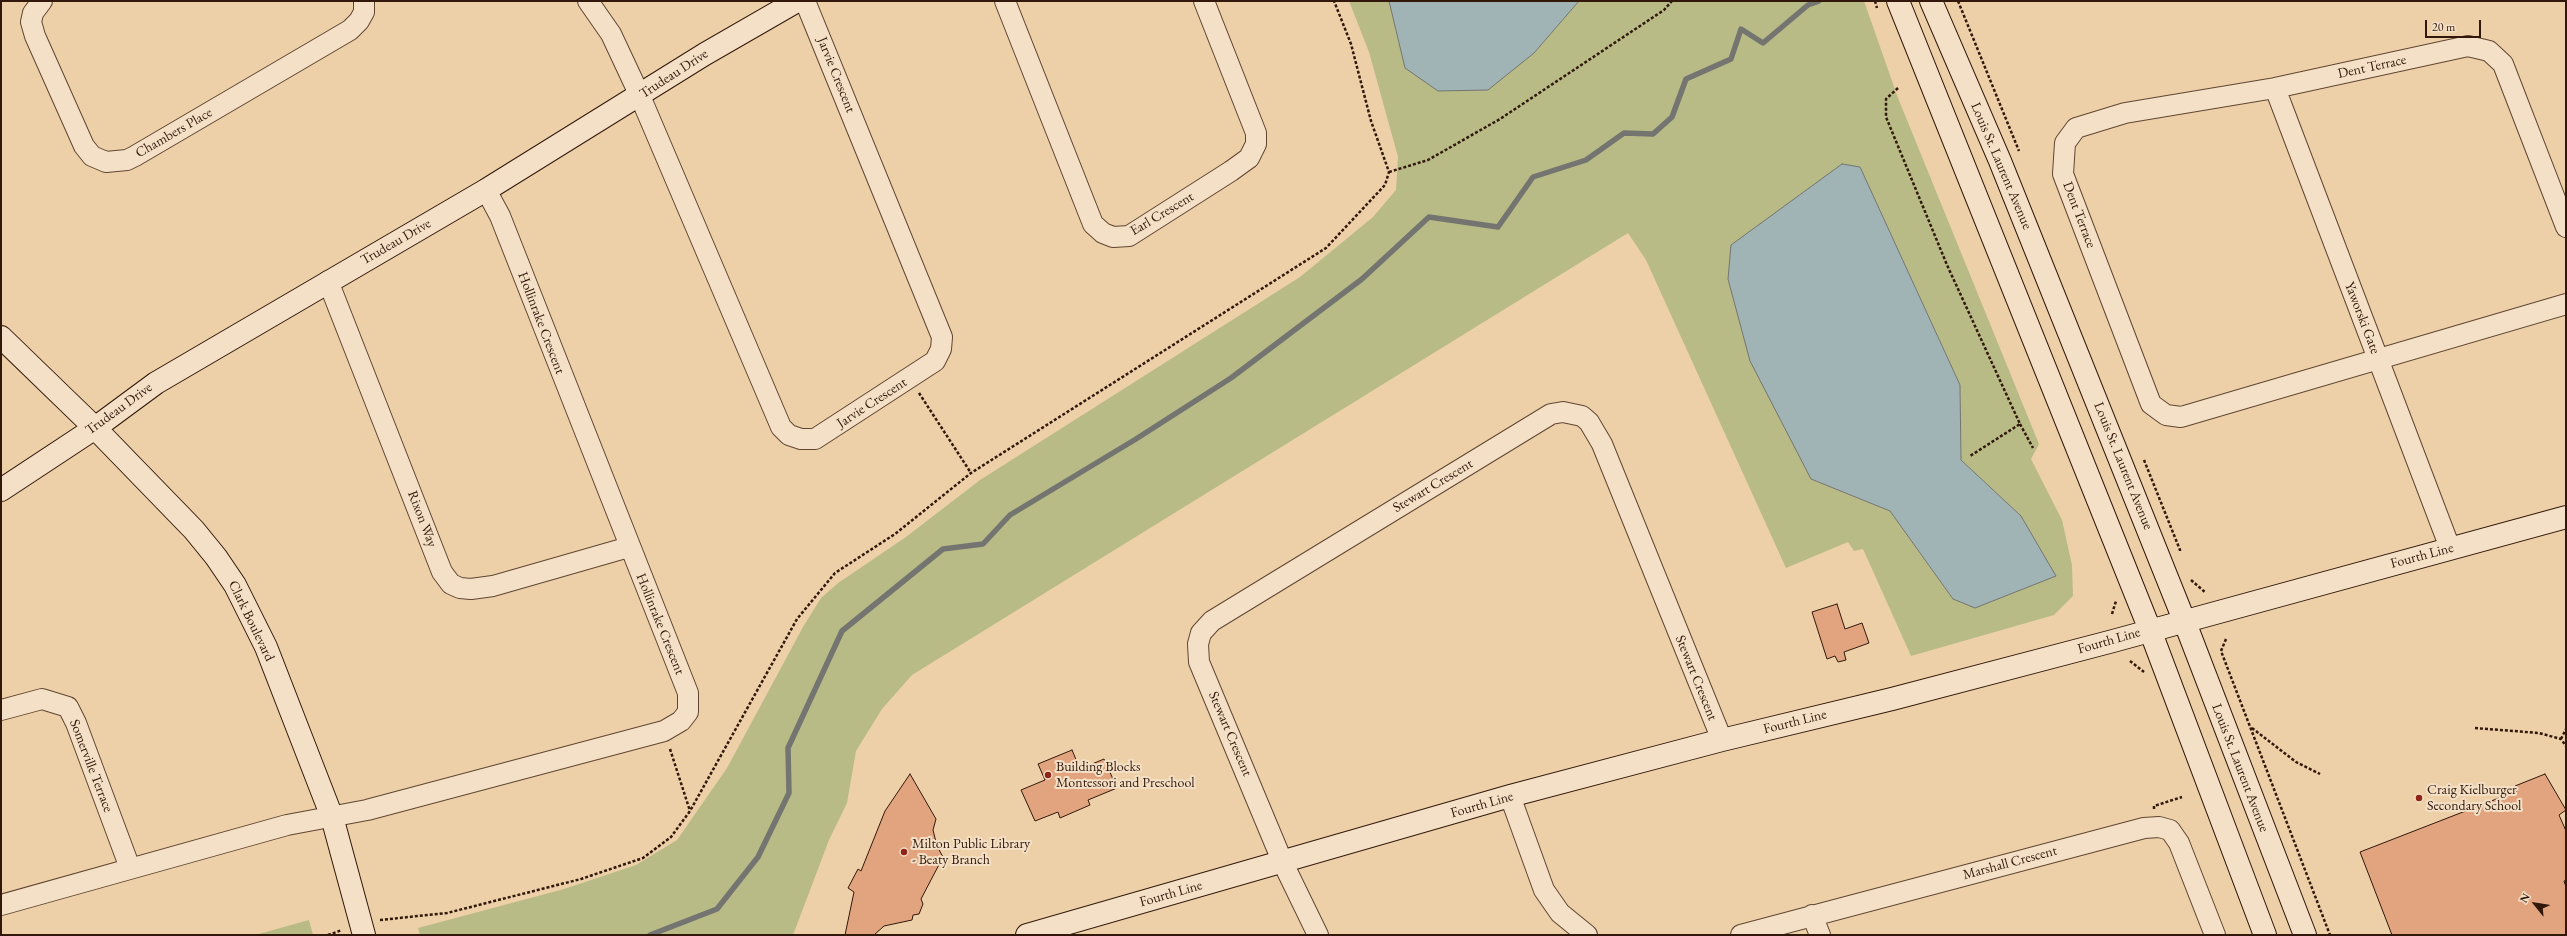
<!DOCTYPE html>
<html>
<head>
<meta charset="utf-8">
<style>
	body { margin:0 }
	#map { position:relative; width:2567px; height:936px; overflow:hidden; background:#edd0a8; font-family:"EB Garamond",serif }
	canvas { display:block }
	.frame { position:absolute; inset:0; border:2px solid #31180b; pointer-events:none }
	.north { position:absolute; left:2515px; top:884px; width:40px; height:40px; -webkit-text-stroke:3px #f3e0c6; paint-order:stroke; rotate:300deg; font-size:11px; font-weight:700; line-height:16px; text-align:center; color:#31180b }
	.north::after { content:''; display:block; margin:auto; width:14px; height:18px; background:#31180b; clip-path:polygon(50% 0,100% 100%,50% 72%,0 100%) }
	.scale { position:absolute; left:2425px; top:20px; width:56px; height:18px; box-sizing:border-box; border:2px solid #31180b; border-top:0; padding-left:5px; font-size:12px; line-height:14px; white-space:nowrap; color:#31180b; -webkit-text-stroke:3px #f3e0c6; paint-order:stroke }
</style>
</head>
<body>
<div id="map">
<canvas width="2567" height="936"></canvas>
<div class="frame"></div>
<div class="north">N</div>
<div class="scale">20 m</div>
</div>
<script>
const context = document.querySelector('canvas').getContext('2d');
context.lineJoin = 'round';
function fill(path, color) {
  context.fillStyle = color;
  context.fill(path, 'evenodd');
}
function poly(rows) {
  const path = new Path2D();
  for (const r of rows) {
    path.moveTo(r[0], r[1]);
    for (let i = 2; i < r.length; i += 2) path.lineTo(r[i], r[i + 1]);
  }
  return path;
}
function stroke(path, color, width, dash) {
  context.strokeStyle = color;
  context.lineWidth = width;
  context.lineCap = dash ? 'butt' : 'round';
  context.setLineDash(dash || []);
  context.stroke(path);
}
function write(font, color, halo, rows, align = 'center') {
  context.font = font + ' "EB Garamond",serif';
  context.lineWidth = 4;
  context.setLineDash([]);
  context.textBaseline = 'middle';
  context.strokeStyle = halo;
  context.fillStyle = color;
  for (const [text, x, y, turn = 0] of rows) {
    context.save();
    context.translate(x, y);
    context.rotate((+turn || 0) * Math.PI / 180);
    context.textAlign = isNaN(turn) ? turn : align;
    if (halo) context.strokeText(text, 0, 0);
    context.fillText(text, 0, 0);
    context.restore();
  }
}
fill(poly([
	[1349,1,1389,1,1405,68,1534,53,1579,1,1864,1,1898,98,2039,444,2031,459,2062,520,2072,565,2073,596,2054,615,1911,656,1863,549,1854,551,1848,542,1786,568,1646,260,1628,233,912,675,882,709,856,751,847,803,829,840,793,935,420,935,418,928,564,889,636,865,677,840,727,768,803,627,821,598,838,583,906,537,980,480,1300,277,1373,217,1396,190,1398,157,1369,52],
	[1860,168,1960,385,1961,460,2021,516,1953,599,1890,511,1811,479],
	[309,920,313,935,255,935]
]), '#b9bb86');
const water = poly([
	[1389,1,1579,1,1534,53,1488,90,1438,91,1405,68,1389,1],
	[1842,164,1860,167,1960,385,1961,460,2021,516,2056,576,1975,608,1953,599,1890,511,1811,479,1750,361,1728,279,1731,245,1842,164]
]);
fill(water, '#a0b3b5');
stroke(water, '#747571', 1);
stroke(poly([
	[650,935,717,909,758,857,789,793,788,748,842,631,943,549,983,544,1010,515,1136,439,1231,378,1362,279,1429,217,1498,227,1533,177,1586,160,1624,133,1653,134,1672,117,1686,79,1731,59,1741,29,1763,43,1808,5,1819,1]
]), '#747571', 5.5);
const building = poly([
	[1837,604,1845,629,1862,623,1869,643,1844,652,1846,660,1838,662,1835,656,1827,659,1812,612,1837,604],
	[1072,750,1080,769,1104,759,1117,788,1088,800,1090,805,1060,818,1058,812,1035,821,1021,790,1045,780,1038,764,1072,750],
	[910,774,936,819,933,830,937,846,943,857,921,899,923,904,919,914,913,915,912,920,884,926,874,935,845,935,854,892,848,888,858,869,861,871,885,811,910,774],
	[2545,774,2566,810,2559,815,2566,831,2566,880,2564,881,2566,887,2566,935,2392,935,2360,852,2517,791,2515,786,2545,774]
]);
fill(building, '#e1a47f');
stroke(building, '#31180b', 1);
const street = poly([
	[42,1,33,13,31,22,35,36,84,146,92,156,106,162,127,160,135,156,350,30,359,21,364,12,364,1],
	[588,1,611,34,640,96,781,427,789,435,801,439,815,439,935,361,941,349,942,337,805,1],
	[1005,1,1093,224,1103,233,1113,237,1129,236,1231,171,1249,158,1256,144,1256,133,1204,1],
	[2275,88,2450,548],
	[2566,227,2503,64,2489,51,2468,46,2275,88,2125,113,2076,128,2065,143,2063,174,2151,404,2166,415,2181,417,2566,304],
	[328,281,442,572,451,584,460,588,471,589,493,586,629,547],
	[1,710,42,699,68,707,76,723,130,868],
	[1510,796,1544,890,1560,913,1587,935],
	[1,905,287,825,367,810,664,731,681,721,688,712,688,693,500,216,486,190],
	[1812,915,1820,935],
	[1318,935,1283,863,1199,662,1198,644,1201,633,1212,621,1551,414,1563,412,1582,416,1589,422,1602,444,1722,740],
	[1741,935,2144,828,2159,827,2170,830,2179,843,2215,935]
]);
const secondary = poly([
	[1898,1,2150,630,2265,935],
	[1931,1,2000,161,2081,363,2184,620,2305,935],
	[1,337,95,428,194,530,216,557,235,585,266,647,332,817,364,935],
	[1,490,95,428,156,383,486,190,705,54,797,1],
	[1027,935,1510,796,1722,740,1892,699,2113,641,2566,517]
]);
stroke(street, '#604632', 22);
stroke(secondary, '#31180b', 24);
stroke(poly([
	[1875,1,1877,8],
	[1958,1,2019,151],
	[1898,88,1886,99,1886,117,1947,265,2020,424,1970,456],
	[1389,172,1428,160,1500,119,1664,10,1672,1],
	[919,393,971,473],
	[2020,424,2033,448],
	[2144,460,2180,550,2180,553],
	[2191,580,2206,593],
	[2112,614,2116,601],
	[2226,639,2221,651,2330,935],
	[2130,661,2144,672],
	[2252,728,2296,762,2320,774],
	[2475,728,2539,733,2561,739,2566,746],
	[2561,739,2566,729],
	[670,749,690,811],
	[2154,809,2154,806,2182,797],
	[380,920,447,913,581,879,643,858,671,837,690,811,797,619,835,573,895,534,971,473,1326,248,1385,185,1389,172,1371,121,1351,44,1334,1],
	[328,935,342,930]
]), '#31180b', 2.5, [3, 2]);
stroke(street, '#f3e0c6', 20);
stroke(secondary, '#f3e0c6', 22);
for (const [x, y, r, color] of [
	[1048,775,4,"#8f2418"],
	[2419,798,4,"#8f2418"],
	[904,852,4,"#8f2418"]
]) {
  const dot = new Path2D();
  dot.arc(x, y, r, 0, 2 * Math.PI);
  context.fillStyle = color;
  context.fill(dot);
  stroke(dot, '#f3e0c6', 1.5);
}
write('14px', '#31180b', '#f3e0c6', [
	["Dent Terrace",2372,67,-12],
	["Trudeau Drive",674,74,-33],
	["Jarvie Crescent",836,75,68],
	["Chambers Place",174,133,-30],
	["Louis St. Laurent Avenue",2001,166,67],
	["Earl Crescent",1162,214,-31],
	["Dent Terrace",2079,215,69],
	["Trudeau Drive",396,242,-30],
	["Yaworski Gate",2362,318,69],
	["Hollinrake Crescent",541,323,69],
	["Jarvie Crescent",872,403,-33],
	["Trudeau Drive",119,409,-36],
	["Louis St. Laurent Avenue",2123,466,68],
	["Stewart Crescent",1433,486,-31],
	["Rixon Way",422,519,69],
	["Fourth Line",2422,556,-15],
	["Clark Boulevard",251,621,64],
	["Hollinrake Crescent",660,624,68],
	["Fourth Line",2109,641,-16],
	["Stewart Crescent",1696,678,68],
	["Fourth Line",1795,722,-14],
	["Stewart Crescent",1230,734,67],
	["Somerville Terrace",91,766,69],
	["Louis St. Laurent Avenue",2240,768,69],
	["Fourth Line",1482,805,-16],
	["Marshall Crescent",2010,863,-15],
	["Fourth Line",1171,894,-16]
]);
write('14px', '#31180b', '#f3e0c6', [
	["Building Blocks",1056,767],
	["Montessori and Preschool",1056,783],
	["Craig Kielburger",2427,790],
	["Secondary School",2427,806],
	["Milton Public Library",912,844],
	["- Beaty Branch",912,860]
], 'left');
</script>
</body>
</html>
